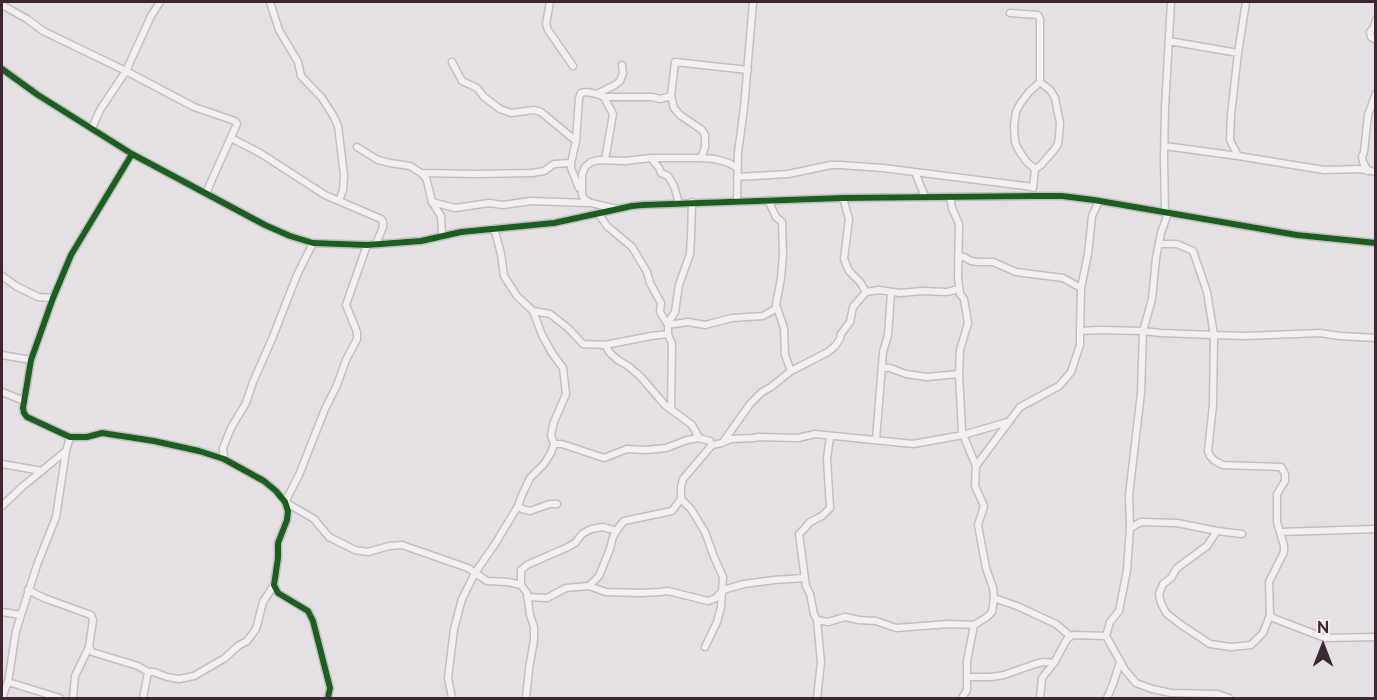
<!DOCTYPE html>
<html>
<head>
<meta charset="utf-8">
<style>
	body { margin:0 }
	#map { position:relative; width:1377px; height:700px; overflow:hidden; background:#e5e0e3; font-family:Raleway,sans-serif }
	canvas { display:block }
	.frame { position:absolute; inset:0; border:3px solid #3f2634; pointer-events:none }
	.north { position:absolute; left:1293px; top:616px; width:60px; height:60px; -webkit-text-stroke:4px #f6edf2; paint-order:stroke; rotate:0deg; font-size:16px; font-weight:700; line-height:24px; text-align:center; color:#3f2634 }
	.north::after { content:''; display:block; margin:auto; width:21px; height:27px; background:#3f2634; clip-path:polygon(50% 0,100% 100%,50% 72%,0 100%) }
</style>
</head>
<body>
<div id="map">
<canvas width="1377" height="700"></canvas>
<div class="frame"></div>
<div class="north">N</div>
</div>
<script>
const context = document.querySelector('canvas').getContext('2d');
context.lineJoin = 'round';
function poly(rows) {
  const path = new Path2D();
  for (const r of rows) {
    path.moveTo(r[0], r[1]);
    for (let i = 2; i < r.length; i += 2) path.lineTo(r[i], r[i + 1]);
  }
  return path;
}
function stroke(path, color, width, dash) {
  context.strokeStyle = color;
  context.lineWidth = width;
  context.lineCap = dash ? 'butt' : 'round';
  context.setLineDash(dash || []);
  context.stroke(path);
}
const street = poly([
	[270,2,279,30,298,62,301,76,322,98,334,117,338,126,344,175,343,190,339,201],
	[550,2,546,24,548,30,573,66],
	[2,5,27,19,43,31,126,71,194,107,235,121,237,124,236,126,206,193],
	[1010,13,1038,15,1040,19,1040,82,1029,92,1020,104,1016,112,1014,126,1015,142,1018,149,1026,161,1035,169],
	[1376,20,1374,27,1370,32,1371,37,1376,40],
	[1169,41,1238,53],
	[452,62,462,81,477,88,484,97,500,109,511,113,534,110,541,112,576,141],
	[2,69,38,95,132,154,265,225,290,236,313,243,367,245,421,241,461,232,554,223,632,206,643,205,843,198,1033,196,1062,196,1094,200,1297,235,1376,243],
	[597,94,604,97,652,97,660,99,671,96],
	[604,97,613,114,605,160],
	[92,128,100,110,126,71,151,16,160,2],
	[231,138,260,153,325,195,381,219,383,222,383,227,376,244],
	[1165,146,1238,156,1324,170,1360,169,1376,172],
	[357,147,378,160,390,163,410,166,421,173,426,178,428,185,432,202,441,216,442,235],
	[132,154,71,255,53,298,31,360,23,408,24,413,27,417,70,437,87,437,102,433,154,441,199,451,224,459,264,481,276,491,285,502,288,511,287,520,278,543,278,558,274,585,278,593,308,611,313,621,330,688,328,698],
	[1238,156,1230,140,1231,115,1238,53,1246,2],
	[651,158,659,168,661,173,668,176,674,186,679,203],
	[701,158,705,147,705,135,702,130,680,115,674,108,671,96,675,62,748,70],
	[1368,171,1363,162,1362,157,1364,152,1368,115,1376,93],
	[915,172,925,197],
	[421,173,476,174,532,173,544,171,554,164,571,163],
	[737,177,788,174,831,165,840,165,883,168,1033,187],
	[579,188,571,168,571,163,576,141,579,98,581,93,587,92,597,94,615,85,620,81,623,73,622,65],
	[1033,188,1035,169,1041,165,1054,150,1058,144,1059,136,1060,123,1055,98,1051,91,1040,82],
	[950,197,952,208,959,224,958,278,960,294,964,299,968,323,960,350,959,374,962,432,976,466],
	[843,198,849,219,844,259,849,271,860,282,866,292],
	[768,200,776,217,782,222,783,255,781,278,776,305,784,328,785,355,791,371],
	[737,201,738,153,744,108,753,2],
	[432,202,455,208,489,203,503,205,531,201,588,203],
	[617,209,591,203,584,199,582,194,582,175,585,167,591,162,599,160,625,161,651,158,701,158,715,159,729,163,737,168],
	[598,213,607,226,632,247,647,272,650,283,661,303,660,312,668,325,688,322,705,325,732,318,763,316,777,308],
	[1165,213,1164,158,1165,108,1171,2],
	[367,245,346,305,357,332,357,339,346,360,337,385,325,409,299,475,285,502,314,519,329,537,355,550,368,552,389,546,402,545,468,568,487,581,508,582,521,585,527,593,530,615,534,627,534,640,529,669,526,698],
	[958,256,964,257,971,261,978,262,993,262,1016,272,1063,278,1081,288,1080,331],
	[2,276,16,286,38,297,53,298],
	[1081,288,1088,254,1092,216,1099,201],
	[533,311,550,314,568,328,583,344,605,345,651,336,668,334],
	[1376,338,1340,336,1320,333,1245,336,1214,335,1213,405,1208,451,1210,456,1215,461,1223,465,1281,467,1285,474,1285,481,1277,494,1277,522,1284,546,1284,552,1269,582,1270,615,1273,618,1325,638,1376,637],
	[605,345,610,353,618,360,628,366,640,376,665,405,692,425,699,438],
	[2,355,31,360],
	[882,367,890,368,906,374,927,377,959,374],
	[2,392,24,401],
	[671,410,672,344,668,334,668,325,669,321,675,312,679,285,690,254,691,237,692,202],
	[876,440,883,352,888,335,891,293],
	[723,442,750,404,762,392,771,387,791,371,828,352,835,346,840,339,841,334,850,322,853,307,866,292,879,290,900,293,923,291,947,292,959,289],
	[554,444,562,444,604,458,627,449,646,450,666,448,687,440,699,438,710,441,712,445],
	[224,459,223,448,231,428,246,403,253,382,272,339,297,275,313,243],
	[2,464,42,471],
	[2,506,22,487,66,451],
	[518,506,522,509,530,511,550,504,557,504],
	[1130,528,1141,522,1177,523,1217,531,1242,534],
	[1217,531,1207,546,1177,568,1171,578,1163,584,1159,594,1161,603,1166,613,1180,624,1210,644,1231,647,1251,645,1263,633,1270,615],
	[1280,532,1376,529],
	[521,585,521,570,527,565,568,547,575,543,582,534,591,529,603,527,617,531],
	[589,586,599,576,610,549,613,537,619,527,624,521,672,511,681,499],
	[28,590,44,598,91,615,93,620,89,647,92,652,138,666,148,672,154,672,167,677,179,679,194,676,225,658,238,646,247,641,256,629,263,602,274,585],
	[527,597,547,598,566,588,589,586,606,592,641,593,660,592,668,591,708,601,716,598,723,590,744,584,774,580,805,578],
	[994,598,1017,606,1056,624,1070,636],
	[2,612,21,615],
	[817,620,828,622,845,617,859,620,876,621,896,628,949,624,974,625,987,617,992,612,994,598,993,588,986,568,978,525,984,506,975,486,976,466,1020,407,1059,386,1071,372,1080,345,1080,331,1099,330,1143,331,1161,333,1214,335,1207,292,1193,251,1177,244,1159,244],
	[1106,636,1125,670,1136,683,1152,689,1171,693,1217,694,1229,698],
	[705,647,717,622,721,607,723,577,714,557,705,532,691,509,681,499,681,487,683,479,712,445,722,443,731,439,753,438,758,437,798,438,815,434,913,444,963,435,1008,422],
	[967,677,991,677,1004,675,1035,664,1044,662,1054,663],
	[8,682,60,698],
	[2,698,8,682,16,631,21,615,37,565,56,517,66,451,70,437],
	[73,698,75,676,89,647],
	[143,698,148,672],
	[452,698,448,678,454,629,462,599,475,573,495,544,518,506,522,495,530,478,544,464,551,453,554,444,551,435,554,422,566,394,563,368,552,353,542,335,533,311,517,296,504,276,501,254,494,228],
	[817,698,821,662,817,620,814,614,810,594,806,586,799,534,805,528,810,522,822,516,830,508,827,458,830,437],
	[962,698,967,690,967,661,974,625],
	[1040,698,1042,678,1054,663,1067,639,1073,635,1106,636,1110,622,1119,611,1127,570,1130,528,1129,495,1141,393,1143,331,1152,299,1156,258,1161,233,1168,213],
	[1107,698,1113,684,1120,662]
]);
stroke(street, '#c3bec1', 9);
stroke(street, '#f2eff1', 6);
stroke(poly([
	[2,69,38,95,132,154,265,225,290,236,313,243,367,245,421,241,461,232,554,223,632,206,643,205,843,198,1033,196,1062,196,1094,200,1297,235,1376,243],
	[132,154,71,255,53,298,31,360,23,408,24,413,27,417,70,437,87,437,102,433,154,441,199,451,224,459,264,481,276,491,285,502,288,511,287,520,278,543,278,558,274,585,278,593,308,611,313,621,330,688,328,698]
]), '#1b5e20', 6);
</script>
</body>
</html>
